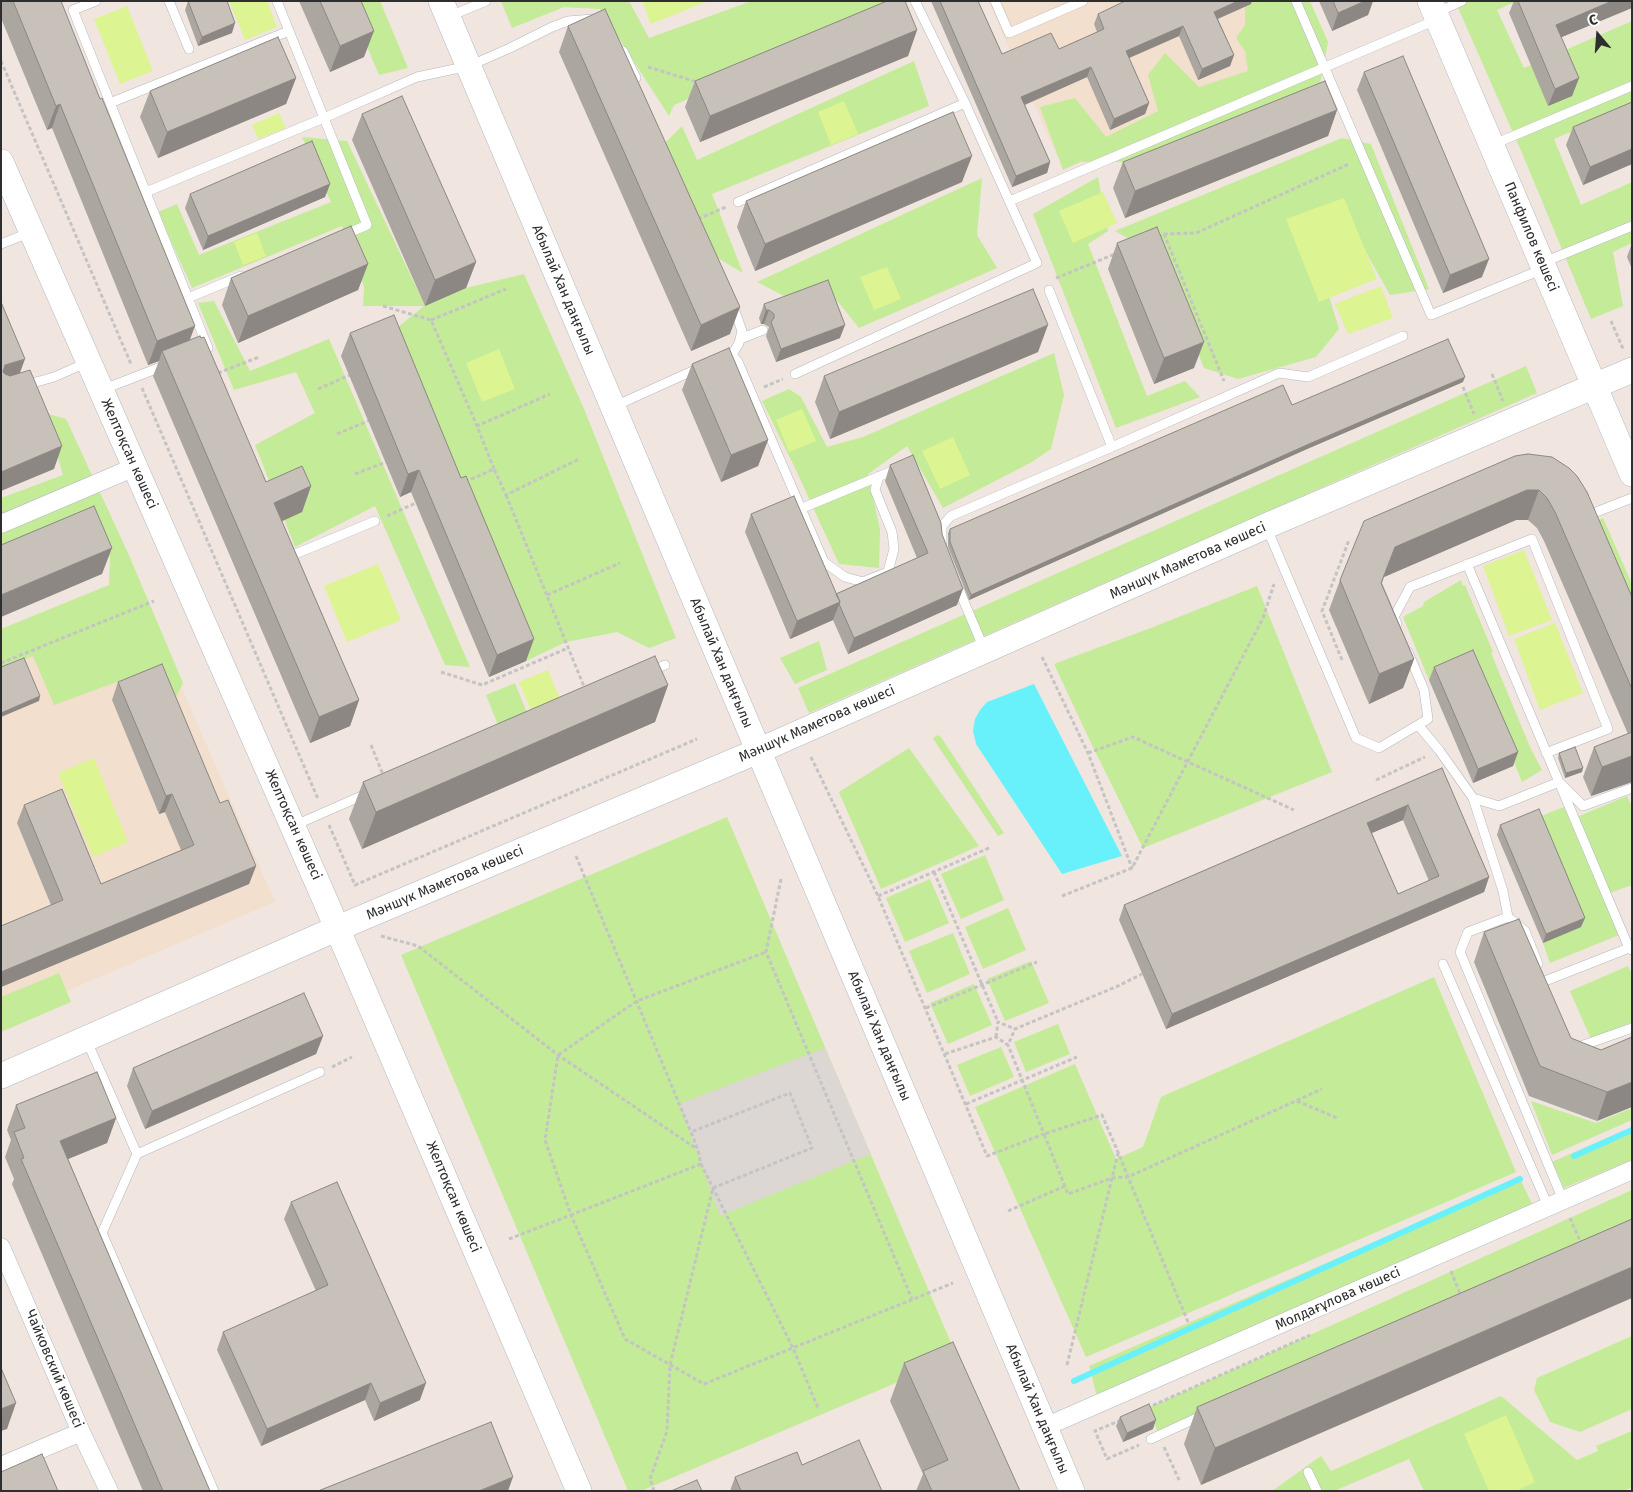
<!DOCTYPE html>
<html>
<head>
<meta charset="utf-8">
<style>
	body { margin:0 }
	#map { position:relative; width:1633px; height:1492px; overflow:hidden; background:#f0e5df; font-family:"Fira Sans",sans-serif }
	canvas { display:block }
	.frame { position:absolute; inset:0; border:2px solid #2e2e2e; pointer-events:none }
	.north { position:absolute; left:1573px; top:10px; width:50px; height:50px; -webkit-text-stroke:4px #fff; paint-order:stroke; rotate:342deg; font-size:14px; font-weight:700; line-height:20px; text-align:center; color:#2e2e2e }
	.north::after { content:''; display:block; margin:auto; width:18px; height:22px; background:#2e2e2e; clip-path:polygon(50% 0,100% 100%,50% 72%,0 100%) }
</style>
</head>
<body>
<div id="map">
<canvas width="1633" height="1492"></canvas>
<div class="frame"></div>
<div class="north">С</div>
</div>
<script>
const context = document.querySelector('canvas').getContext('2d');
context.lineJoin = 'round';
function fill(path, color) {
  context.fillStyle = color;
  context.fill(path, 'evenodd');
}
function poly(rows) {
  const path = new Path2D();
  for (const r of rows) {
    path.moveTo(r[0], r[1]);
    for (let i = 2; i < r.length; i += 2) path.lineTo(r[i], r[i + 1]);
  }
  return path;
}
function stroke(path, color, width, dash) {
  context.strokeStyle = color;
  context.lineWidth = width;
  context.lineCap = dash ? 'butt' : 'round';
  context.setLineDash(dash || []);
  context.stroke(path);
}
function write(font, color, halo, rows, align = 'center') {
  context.font = font + ' "Fira Sans",sans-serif';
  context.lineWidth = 4;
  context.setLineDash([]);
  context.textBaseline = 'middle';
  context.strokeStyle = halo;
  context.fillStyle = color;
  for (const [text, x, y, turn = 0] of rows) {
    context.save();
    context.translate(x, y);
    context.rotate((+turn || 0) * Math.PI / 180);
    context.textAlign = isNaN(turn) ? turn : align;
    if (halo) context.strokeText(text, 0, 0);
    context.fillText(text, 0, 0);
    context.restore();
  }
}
fill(poly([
	[988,1,1267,1,1293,59,1058,158],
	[140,592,275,902,1,1019,1,652]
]), '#f3dfce');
fill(poly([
	[348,1,380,1,408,68,379,75],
	[501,1,629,1,649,38,752,1,893,1,900,9,674,105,669,116,600,9,564,7,512,28],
	[1245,1,1310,1,1328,42,1319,89,1145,162,1080,162,1063,170,1040,107,1075,98,1106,137,1158,111,1148,75,1165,53,1199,87,1248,71,1245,51,1236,38,1245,25],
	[1455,1,1517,1,1497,10,1524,68,1632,21,1632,106,1554,139,1581,205,1632,182,1632,243,1613,252,1623,306,1591,319,1522,153],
	[914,61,929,106,712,194,743,273,701,248,655,153,682,126,697,160],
	[302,137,347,141,425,306,466,288,524,274,584,409,676,638,649,648,617,632,566,642,526,661,386,337,424,306,363,306,364,287,342,226,192,288,158,212,177,204,199,255,331,202],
	[1342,138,1371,144,1429,289,1390,295,1338,202,1314,247,1339,329,1316,357,1238,379,1204,368,1161,257,1115,231],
	[1098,177,1108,231,1088,244,1147,396,1185,381,1200,397,1116,428,1033,214],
	[982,178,977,235,997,268,859,328,827,288,788,298,757,282],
	[214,301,250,371,329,339,470,667,445,665,375,506,295,547,255,445,315,413,296,372,234,390,198,303],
	[1054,353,1064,395,1051,449,1030,463,943,508,907,446,868,474,880,530,879,568,839,564,795,468,762,401,789,389,801,397,827,447,863,437],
	[1526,366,1537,393,809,713,798,688],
	[45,413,66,419,128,553,183,683,174,701,155,668,54,705,33,656,1,667,1,629,109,585,110,557,85,521,1,559,1,498,63,475],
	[1603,518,1632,584,1632,641,1583,527],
	[1461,580,1463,586,1465,585,1493,652,1491,653,1530,747,1542,770,1522,782,1479,675,1429,680,1403,617,1423,606,1424,602],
	[1257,586,1332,772,1143,848,1091,743,1054,664,1156,626],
	[819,641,827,670,795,684,780,658],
	[515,683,527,713,498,725,486,695],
	[938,735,941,737,1004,833,998,836,934,740,933,738],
	[909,748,979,846,881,889,839,792],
	[1627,796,1632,807,1632,885,1610,893,1577,817],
	[1564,807,1619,935,1550,963,1543,943,1581,927,1536,818],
	[727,817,957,1357,641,1491,628,1491,401,955],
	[985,855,1004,900,961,919,941,874],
	[930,879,949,923,905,942,886,898],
	[1008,908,1026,950,983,969,965,927],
	[953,933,970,974,927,993,909,951],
	[1031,961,1049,1003,1005,1021,987,979],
	[1628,966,1632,975,1632,1022,1591,1039,1570,991],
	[59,973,71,1002,1,1032,1,997],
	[1434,977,1516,1172,1086,1357,975,1107,1075,1064,1116,1159,1143,1147,1161,1097],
	[974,984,992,1025,948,1044,930,1003],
	[1058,1024,1070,1054,1026,1072,1014,1042],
	[1001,1047,1014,1077,970,1096,957,1065],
	[1531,1101,1596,1123,1632,1108,1632,1120,1552,1155],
	[1632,1127,1632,1160,1564,1188,1552,1162],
	[1520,1179,1536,1212,1099,1404,1089,1366],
	[1632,1190,1632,1220,1159,1435,1148,1408],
	[1632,1336,1632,1409,1580,1432,1550,1422,1534,1390,1537,1378],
	[1501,1396,1577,1460,1598,1451,1596,1446,1632,1431,1632,1487,1624,1491,1424,1491,1409,1459,1334,1491,1272,1491,1321,1456,1331,1471]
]), '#c4eb97');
fill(poly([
	[229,1,267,1,277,27,245,40],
	[642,1,708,1,651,24],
	[127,6,153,71,120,84,94,19],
	[844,101,858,134,831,145,818,112],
	[279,113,286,128,258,139,252,125],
	[1103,192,1117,223,1073,243,1059,211],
	[1344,198,1377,279,1319,302,1286,219],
	[257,233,266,256,243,265,234,242],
	[887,267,901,299,874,310,860,277],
	[1381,286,1393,318,1348,334,1335,304],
	[499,349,515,389,482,402,466,363],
	[802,409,816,441,789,452,776,420],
	[953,437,970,475,940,489,922,451],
	[1524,550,1552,620,1509,636,1483,566],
	[378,564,401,620,347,642,324,586],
	[1555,623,1583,693,1540,710,1514,639],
	[548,670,560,699,531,711,519,682],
	[94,758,128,842,93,857,58,773],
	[1506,1415,1535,1482,1516,1491,1489,1491,1464,1434]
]), '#ddf492');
fill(poly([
	[825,1048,871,1154,720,1216,679,1104]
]), '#dcd7d3');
fill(poly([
	[1034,684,1122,856,1062,874,976,744,973,731,975,719,980,710,987,702]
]), '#69f1fb');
stroke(poly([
	[1574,1156,1632,1130],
	[1074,1381,1520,1179]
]), '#69f1fb', 6);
const lane = poly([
	[96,1,73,10,188,298,208,348,206,349],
	[169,1,189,49],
	[277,1,367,225,344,235],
	[995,1,1009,33,1083,1],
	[1296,1,1431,315,1543,269],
	[1438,12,1462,1],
	[450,16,486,1],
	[623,51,636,78],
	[110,103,289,31],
	[1494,144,1632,86],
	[146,192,324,118,417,77,469,66,510,48,552,27,568,21,593,19],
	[1010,201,1436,20],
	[738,202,965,103],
	[1,244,31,232],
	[1544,262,1632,226],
	[1049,290,1112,447],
	[188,298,241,276],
	[740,339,763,330],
	[732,355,739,343,742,331,732,303],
	[727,356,732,355,738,362,824,562,845,577,863,582,888,572,894,549,892,532,875,490,879,476],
	[795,374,1037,263,965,103,915,1],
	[104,389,166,365],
	[1,392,54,377,86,363],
	[615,406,699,368],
	[800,509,897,469],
	[1586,516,1632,498],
	[1266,526,1356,738,1379,748,1428,719,1424,690,1408,652],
	[942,542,942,526,951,516,1112,447,1279,373,1308,377,1403,336],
	[293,555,375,521],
	[1467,564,1629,948,1632,950],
	[957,585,984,649],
	[1397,624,1394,617,1410,587,1532,539,1608,729,1546,753],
	[649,672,665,665],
	[1418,725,1439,750,1473,798,1499,806,1559,782,1583,806,1632,788],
	[1473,798,1503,891,1508,917],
	[293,826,366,794],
	[1443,964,1548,1206],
	[1538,964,1525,931,1508,917,1468,932,1460,952,1563,1200],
	[1545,981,1629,948],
	[86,1039,137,1154,102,1233,214,1491],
	[1575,1048,1632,1028],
	[137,1154,320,1072],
	[1151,1439,1201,1416],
	[1308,1472,1317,1491]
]);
const street = poly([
	[1,524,135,467],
	[1,1247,81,1432,109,1491],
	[1045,1427,1632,1170],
	[1,1466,81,1432]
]);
const secondary = poly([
	[441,1,1072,1491],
	[1430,1,1632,474],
	[1,162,325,900,579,1491],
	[1,1076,338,928,758,751,1266,526,1632,370]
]);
stroke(lane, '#b3b8c2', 10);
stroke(street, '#b3b8c2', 19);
stroke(secondary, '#b3b8c2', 26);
stroke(poly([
	[1,61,131,364],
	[648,67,697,82],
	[698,219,726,207],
	[1164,234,1224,381],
	[1158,237,1164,234,1196,233,1349,164],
	[1056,278,1115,254],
	[383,306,431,320,477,426],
	[431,320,506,289],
	[1611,321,1624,351],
	[218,373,259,357],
	[1492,374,1503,401],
	[764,387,783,379],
	[1463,387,1474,414],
	[142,388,318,799],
	[318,389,350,375],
	[337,434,368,421],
	[494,469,477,426,550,394],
	[355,474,386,462],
	[465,482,494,469,506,495,579,459],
	[506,495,585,689],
	[387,516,418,502],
	[547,595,620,563],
	[1042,657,1088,753,1132,868],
	[1342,660,1322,611,1349,540],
	[1,663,154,601],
	[441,672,482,685,568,648],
	[371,745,384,777],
	[1088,753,1133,737,1294,810],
	[811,757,878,896,987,1156,1044,1134,1008,1045],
	[1376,780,1425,757],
	[329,825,355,885,697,739],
	[576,856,691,1132],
	[934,872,998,1022],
	[781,879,766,952,912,1299],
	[878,896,989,848],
	[1062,896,1132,868,1263,618,1274,584],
	[381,936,418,946,558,1055,697,1149],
	[926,1008,1037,962],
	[996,1037,998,1022,1015,1029],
	[945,1054,996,1037,1008,1045,1015,1029,1118,986,1142,974],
	[332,1067,352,1057],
	[1297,1101,1337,1118],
	[966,1104,1077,1057],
	[701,1164,571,1215,545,1140,558,1055,637,1001,766,952],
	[713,1188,812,1148,790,1093,691,1132,698,1150,701,1164,793,1348,818,1408],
	[1008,1211,1065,1186],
	[1570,1218,1581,1243],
	[509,1239,571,1215,625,1339,704,1384,953,1283],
	[1451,1271,1461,1296],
	[1188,1322,1128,1177,1118,1152,1102,1115,1044,1134,1068,1194,1112,1178,1128,1177,1322,1089],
	[1067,1365,1118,1153],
	[1147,1408,1310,1335],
	[1121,1420,1095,1431,1107,1459,1139,1445],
	[1164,1447,1180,1482],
	[654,1491,650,1479,667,1431,670,1365,713,1188]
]), '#c4c4c4', 3, [4, 2.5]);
stroke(lane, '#fff', 9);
stroke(street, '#fff', 18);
stroke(secondary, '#fff', 25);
fill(poly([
	[1,1,61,1,190,340,266,482,311,486,302,512,282,521,359,700,350,726,310,743,153,376,159,361,148,365,52,128,47,130,1,18],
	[188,1,232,33,198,46,185,10],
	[299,1,361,1,364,57,330,72],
	[931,1,978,1,1002,54,1059,49,1097,32,1094,24,1098,14,1251,4,1218,19,1234,55,1230,66,1198,80,1179,36,1129,58,1149,103,1145,114,1110,130,1087,77,1025,105,1050,162,1047,173,1012,187],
	[1319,1,1373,1,1368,15,1332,31],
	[1514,1,1632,1,1561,37,1579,78,1572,96,1548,106,1509,13],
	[568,26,730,334,691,351,559,52],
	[917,30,908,56,700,142,685,107,695,81],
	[1364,72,1482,277,1443,293,1357,90],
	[296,78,286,104,158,158,140,117,150,91],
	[1632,102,1632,164,1583,185,1566,145,1573,127],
	[1337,110,1328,136,1125,218,1113,188,1123,162],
	[362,114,476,262,466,288,425,306,352,140],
	[962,182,755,271,737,227,746,201],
	[330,184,325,197,203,250,185,208,190,194],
	[1117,243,1194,368,1154,384,1108,269],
	[1632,243,1632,269,1627,257],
	[368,264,358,290,238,343,222,305,231,278],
	[764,304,840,338,776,362,766,336,769,327,764,324,761,324,759,318],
	[350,333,526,661,489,677,411,492,400,497,341,356],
	[1038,352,830,439,815,402,824,376],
	[692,364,768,440,758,466,721,482,682,390],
	[1463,382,1307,449,969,600,948,547,948,533,950,529,1292,405],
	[1515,456,1632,597,1632,782,1591,796,1583,777,1594,747,1628,734,1544,541,1537,528,1528,520,1516,520,1384,577,1382,583,1414,659,1403,688,1369,704,1329,610,1340,580],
	[890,465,942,534,957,605,848,654,833,620,790,639,745,532,751,514,836,594,917,558,885,481],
	[1434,667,1518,752,1513,766,1473,783,1429,680],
	[118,682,220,803,256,866,249,884,1,987,1,926,51,905,17,823,24,805,101,884,181,850,165,812,159,814,112,700],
	[668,685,655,722,362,849,349,819,363,782],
	[1559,753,1582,772,1565,778,1558,758],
	[1442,768,1489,877,1484,892,1166,1029,1119,920,1124,905],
	[1403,820,1429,881,1398,894,1372,833],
	[1500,825,1581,927,1543,943,1497,835],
	[1484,932,1571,1038,1601,1050,1632,1037,1597,1121,1529,1096,1474,962],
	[323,1036,316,1054,145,1129,127,1086,133,1068],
	[16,1105,116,1118,107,1143,68,1159,210,1491,143,1491,12,1184,14,1179,5,1157,11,1140,7,1130],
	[291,1202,420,1400,374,1421,365,1400,261,1446,217,1350,223,1332,316,1291,284,1219],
	[1632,1219,1201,1485,1184,1444,1197,1407],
	[904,1363,1020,1491,916,1491,923,1474,890,1401],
	[1120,1417,1153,1429,1123,1442,1116,1426],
	[802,1465,882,1491,730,1491,735,1477]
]), '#aca6a0');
fill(poly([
	[1238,1,1252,1,1251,4,1210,22,1214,12],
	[1365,1,1373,1,1368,15,1332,31,1338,13],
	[1612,1,1632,1,1632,8,1550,42,1556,25],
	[235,23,232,33,198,46,202,37],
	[1183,26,1179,36,1122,61,1126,51],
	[917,30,908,56,700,142,710,116],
	[374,31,364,57,330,72,340,46],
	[1234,55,1230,66,1198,80,1202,69],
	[1091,67,1087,77,1017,108,1021,97],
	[296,78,286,104,158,158,167,132],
	[1579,78,1572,96,1548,106,1555,89],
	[1149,103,1145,114,1110,130,1114,119],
	[60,104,52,128,47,130,56,106],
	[1337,110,1328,136,1125,218,1135,191],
	[1632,149,1632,164,1583,185,1590,167],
	[972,156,962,182,755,271,765,244],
	[1050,162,1047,173,1012,187,1016,176],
	[330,184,325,197,203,250,208,236],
	[1489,259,1482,277,1443,293,1450,275],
	[476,262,466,288,425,306,435,280],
	[368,264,358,290,238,343,248,316],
	[740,307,730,334,691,351,701,325],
	[766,310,769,310,764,324,761,324],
	[845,325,840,338,776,362,781,349],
	[1048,325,1038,352,830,439,839,412],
	[195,326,186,350,162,351,159,361,148,365,157,341],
	[1204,342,1194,368,1154,384,1164,358],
	[25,359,17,381,1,375,5,365],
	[1465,377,1463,382,1307,449,969,600,971,595,1309,444],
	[768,440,758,466,721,482,731,455],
	[62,446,54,469,1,491,1,472],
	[419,470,411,492,400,497,408,474],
	[311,486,302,512,265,529,274,503],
	[1527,490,1539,490,1528,520,1516,520,1384,577,1371,612,1395,547],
	[112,548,102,574,1,617,1,595],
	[963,589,957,605,848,654,854,638],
	[840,602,833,620,790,639,797,621],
	[534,639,526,661,489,677,497,655],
	[1414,659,1403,688,1369,704,1379,674],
	[668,685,655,722,362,849,376,812],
	[40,696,39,701,1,717,1,713],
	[359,700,350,726,310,743,319,717],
	[1518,752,1513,766,1473,783,1478,769],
	[1632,756,1632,782,1591,796,1602,767],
	[1583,768,1582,772,1565,778,1566,773],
	[172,794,165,812,159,814,166,796],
	[1408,805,1403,820,1362,837,1367,823],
	[256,866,249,884,1,987,1,972],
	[1489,877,1484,892,1166,1029,1172,1014],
	[1585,918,1581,927,1543,943,1546,934],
	[323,1036,316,1054,145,1129,152,1111],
	[1632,1082,1632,1107,1597,1121,1607,1092],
	[116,1118,107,1143,51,1166,60,1141],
	[1632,1267,1632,1298,1201,1485,1215,1448],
	[371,1383,365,1400,261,1446,267,1429],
	[426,1383,420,1400,374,1421,380,1403],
	[16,1403,7,1429,1,1431,1,1409],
	[1156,1420,1153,1429,1123,1442,1127,1433],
	[513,1477,508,1491,479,1491]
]), '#8c8782');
const building = poly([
	[13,1,61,1,100,99,102,98,195,326,157,341,60,104,56,106,13,1],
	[188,1,227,1,235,23,202,37,188,1],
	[320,1,361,1,374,31,340,46,320,1],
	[887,1,905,1,917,30,710,116,695,81,887,1],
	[940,1,978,1,1002,54,1051,33,1059,49,1104,29,1098,14,1125,1,1238,1,1214,12,1234,55,1202,69,1183,26,1126,51,1149,103,1114,119,1091,67,1021,97,1050,162,1016,176,940,1],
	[1333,1,1365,1,1338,13,1333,1],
	[1518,1,1612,1,1556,25,1579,78,1555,89,1518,1],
	[605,9,740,307,701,325,568,26,605,9],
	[278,37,296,78,167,132,150,91,278,37],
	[1403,56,1489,259,1450,275,1364,72,1403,56],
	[1325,81,1337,110,1135,191,1123,162,1325,81],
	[402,96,476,262,435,280,362,114,402,96],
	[1632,102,1632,149,1590,167,1573,127,1632,102],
	[953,112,972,156,765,244,746,201,953,112],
	[312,141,330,184,208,236,190,194,312,141],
	[351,226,368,264,248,316,231,278,351,226],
	[1157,227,1204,342,1164,358,1117,243,1157,227],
	[828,280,845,325,781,349,771,322,774,318,774,314,769,310,766,310,764,304,828,280],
	[1033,289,1048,325,839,412,824,376,1033,289],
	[1,302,25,359,5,365,3,372,5,374,10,376,30,370,62,446,1,472,1,302],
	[394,315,461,478,466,476,534,639,497,655,419,470,408,474,350,333,394,315],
	[200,336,201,338,204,337,266,482,302,466,311,486,274,503,359,700,319,717,162,351,200,336],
	[1448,339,1465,377,1309,444,971,595,950,542,950,529,1283,385,1292,405,1448,339],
	[729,348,768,440,731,455,692,364,729,348],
	[1528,454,1552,457,1569,468,1577,476,1587,492,1632,597,1632,689,1555,512,1547,498,1539,490,1527,490,1395,547,1381,583,1414,659,1379,674,1340,580,1364,521,1515,456,1528,454],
	[913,455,941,523,942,534,963,589,854,638,839,604,840,602,836,594,928,553,890,465,913,455],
	[794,496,840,602,797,621,751,514,794,496],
	[94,506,112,548,1,595,1,545,94,506],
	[1473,650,1518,752,1478,769,1434,667,1473,650],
	[655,656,668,685,376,812,363,782,655,656],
	[24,658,40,696,1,713,1,667,24,658],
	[162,664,220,803,228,800,256,866,1,972,1,926,63,900,24,805,62,789,101,884,194,845,172,794,166,796,118,682,162,664],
	[1632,732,1632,756,1602,767,1594,747,1632,732],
	[1575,747,1583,768,1566,773,1559,753,1575,747],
	[1442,768,1489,877,1172,1014,1124,905,1442,768],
	[1408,805,1439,876,1398,894,1367,823,1408,805],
	[1539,809,1585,918,1546,934,1500,825,1539,809],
	[1519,919,1571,1038,1601,1050,1632,1037,1632,1082,1607,1092,1540,1066,1484,932,1519,919],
	[304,993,323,1036,152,1111,133,1068,304,993],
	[97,1072,116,1118,60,1141,210,1491,163,1491,21,1159,24,1158,14,1132,25,1128,16,1105,97,1072],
	[337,1182,426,1383,380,1403,371,1383,267,1429,223,1332,328,1285,291,1202,337,1182],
	[1632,1219,1632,1267,1215,1448,1197,1407,1632,1219],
	[953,1342,1020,1491,932,1491,923,1471,948,1460,904,1363,953,1342],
	[1,1368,16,1403,1,1409,1,1368],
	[1149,1404,1156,1420,1127,1433,1120,1417,1149,1404],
	[491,1422,513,1477,479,1491,318,1491,491,1422],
	[859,1440,882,1491,741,1491,735,1477,797,1452,802,1465,859,1440],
	[42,1454,58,1491,1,1491,1,1472,42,1454],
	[697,1480,702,1491,671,1491,697,1480]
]);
fill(building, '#c8c1ba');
stroke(building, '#8c8782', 1);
write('14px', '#2e2e2e', '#fff', [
	["Панфилов көшесі",1531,237,67],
	["Абылай Хан даңғылы",563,290,67],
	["Желтоқсан көшесі",129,454,66],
	["Мәншүк Мәметова көшесі",1188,561,-24],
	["Абылай Хан даңғылы",721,663,67],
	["Мәншүк Мәметова көшесі",817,724,-24],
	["Желтоқсан көшесі",293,825,66],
	["Мәншүк Мәметова көшесі",445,883,-23],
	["Абылай Хан даңғылы",879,1036,67],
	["Желтоқсан көшесі",453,1197,67],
	["Молдағұлова көшесі",1338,1299,-24],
	["Чайковский көшесі",54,1369,67],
	["Абылай Хан даңғылы",1037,1409,67]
]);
</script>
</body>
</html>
